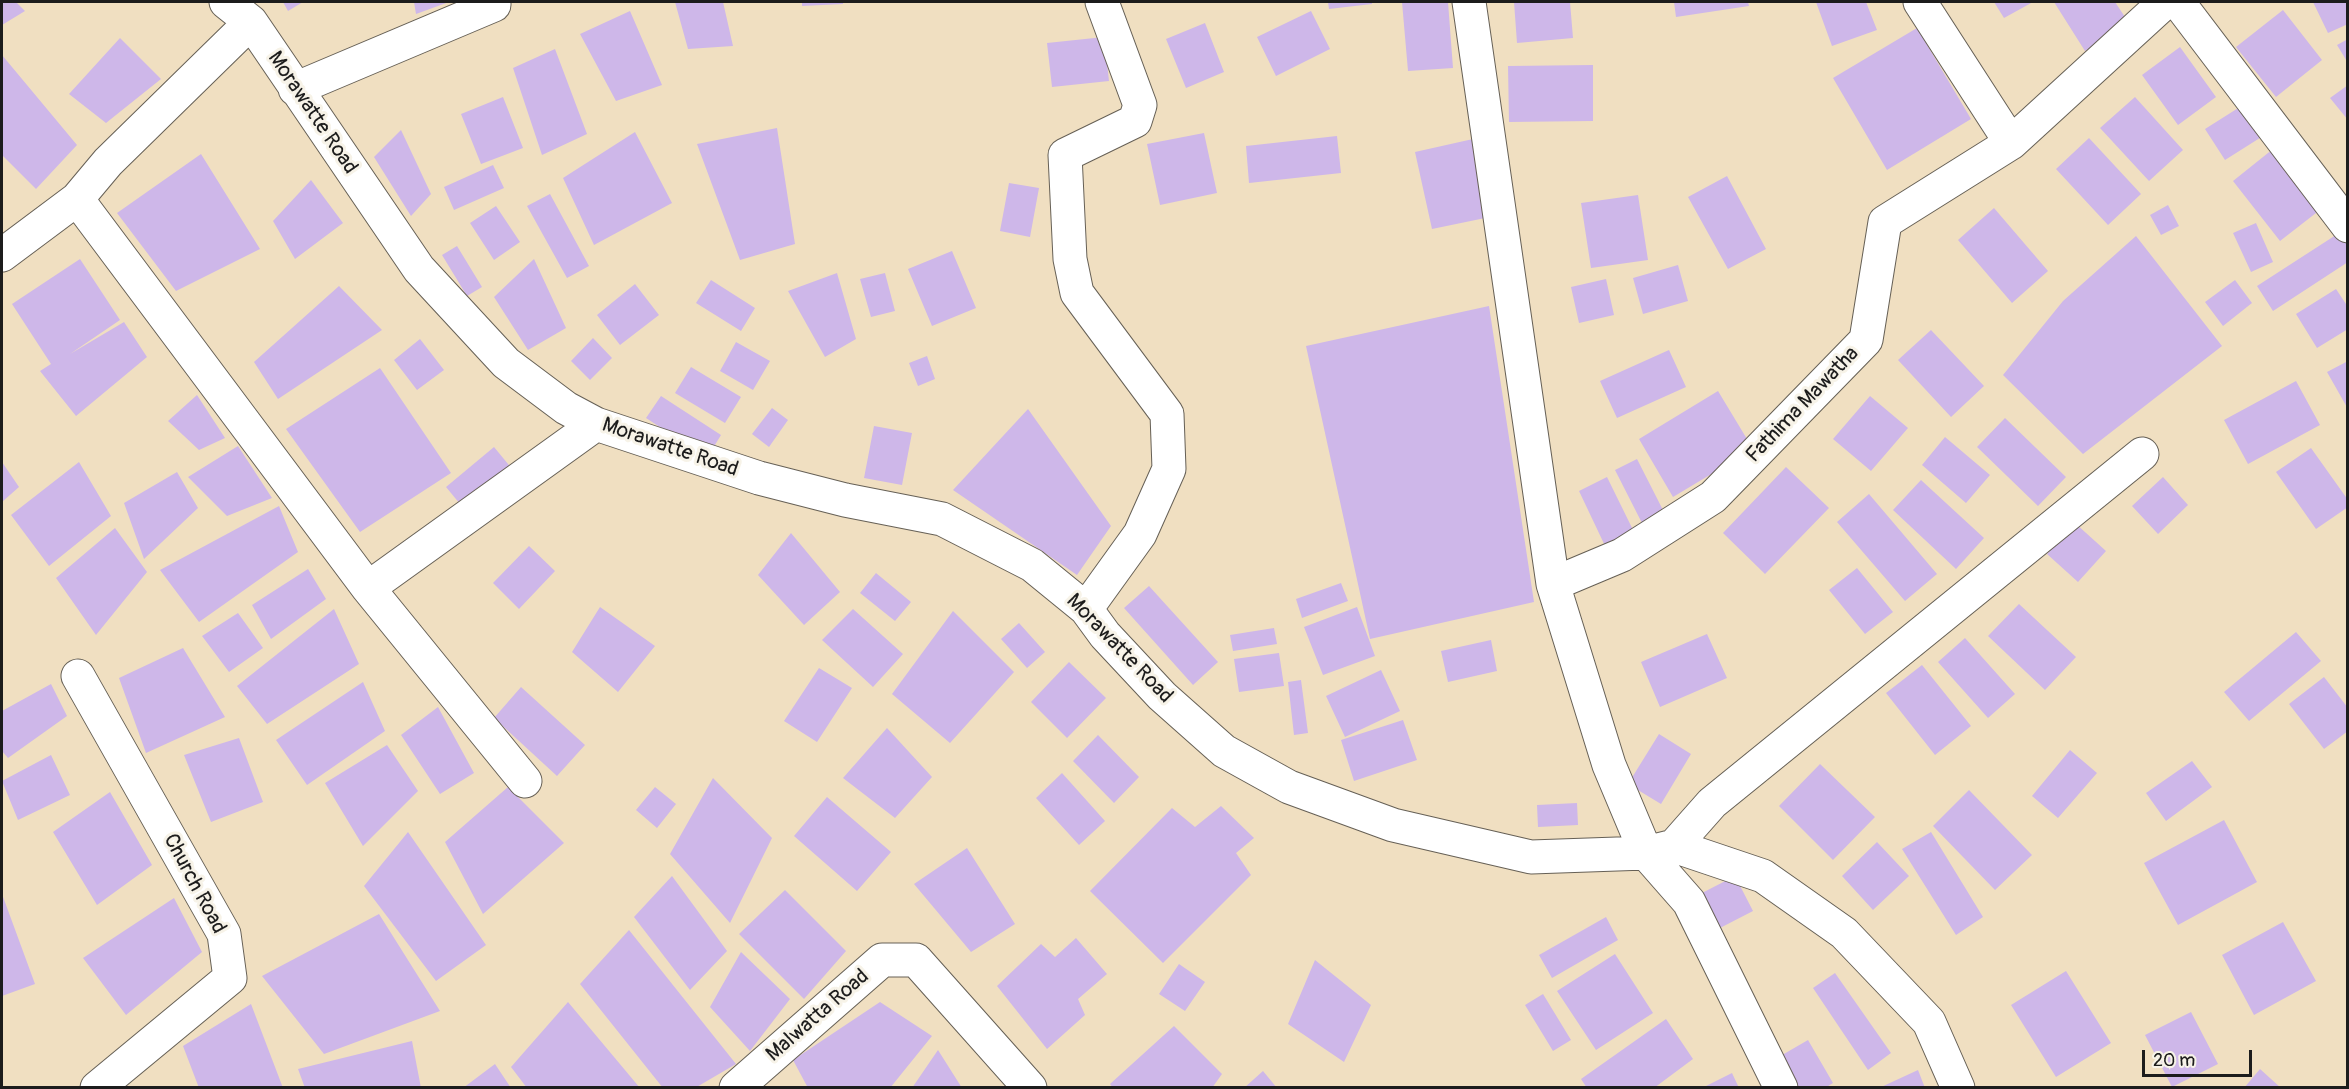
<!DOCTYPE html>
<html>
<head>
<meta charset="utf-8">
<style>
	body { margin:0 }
	#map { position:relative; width:2349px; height:1089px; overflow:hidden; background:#f0dfc1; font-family:Pangolin,sans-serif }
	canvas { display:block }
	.frame { position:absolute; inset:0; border:3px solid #1c1c1c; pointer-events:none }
	.scale { position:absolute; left:2142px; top:1050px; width:110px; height:27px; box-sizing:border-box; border:3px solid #1c1c1c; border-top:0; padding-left:8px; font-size:18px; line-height:21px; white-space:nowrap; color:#1c1c1c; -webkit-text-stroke:4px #f7f3e8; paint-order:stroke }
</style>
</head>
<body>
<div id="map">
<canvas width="2349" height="1089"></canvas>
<div class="frame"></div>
<div class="scale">20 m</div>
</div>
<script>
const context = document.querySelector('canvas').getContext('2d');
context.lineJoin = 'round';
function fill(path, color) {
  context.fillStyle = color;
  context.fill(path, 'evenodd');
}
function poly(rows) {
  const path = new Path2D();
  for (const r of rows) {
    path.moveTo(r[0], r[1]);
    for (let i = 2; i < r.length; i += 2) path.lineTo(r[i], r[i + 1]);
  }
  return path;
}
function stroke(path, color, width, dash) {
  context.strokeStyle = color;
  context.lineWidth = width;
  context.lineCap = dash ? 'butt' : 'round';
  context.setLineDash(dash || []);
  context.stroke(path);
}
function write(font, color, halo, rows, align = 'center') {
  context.font = font + ' Pangolin,sans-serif';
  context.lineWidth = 6;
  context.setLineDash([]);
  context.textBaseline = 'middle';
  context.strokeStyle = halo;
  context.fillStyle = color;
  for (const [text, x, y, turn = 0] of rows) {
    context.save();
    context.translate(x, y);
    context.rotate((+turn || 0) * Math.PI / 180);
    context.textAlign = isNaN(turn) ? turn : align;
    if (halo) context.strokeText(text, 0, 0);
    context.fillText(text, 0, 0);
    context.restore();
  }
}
fill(poly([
	[2,2,16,2,25,11,2,25],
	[283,2,303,2,288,11],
	[414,2,449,2,416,14],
	[675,2,723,2,733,46,688,49],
	[802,2,843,2,843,4,802,6],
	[1328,2,1372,2,1372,4,1329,9],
	[1402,2,1448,2,1453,68,1408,71],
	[1514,2,1570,2,1573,38,1517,43],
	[1674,2,1748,2,1749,6,1676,17],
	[1816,2,1866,2,1877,30,1832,46],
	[1994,2,2033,2,2004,18],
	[2054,2,2115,2,2129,23,2085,51],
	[2313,2,2348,2,2348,24,2328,33],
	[2283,10,2322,60,2276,97,2236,47],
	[630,11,662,85,616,101,580,34],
	[1311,11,1330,49,1276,76,1257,37],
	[1205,23,1224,72,1186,88,1166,39],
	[1917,28,1971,119,1887,170,1833,78],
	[1104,37,1109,81,1052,87,1047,43],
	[120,38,161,79,106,123,69,94],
	[2348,39,2348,63,2337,45],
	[2180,47,2216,97,2178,125,2142,75],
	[555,49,587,134,542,155,513,68],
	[2,55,77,145,36,189,2,155],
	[1593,65,1593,121,1509,122,1508,66],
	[2348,85,2348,120,2330,98],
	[503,97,523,148,481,164,461,114],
	[2135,97,2183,150,2149,181,2100,128],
	[2243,105,2263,136,2225,160,2205,129],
	[777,128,795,244,740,260,697,144],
	[401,130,431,194,411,216,374,157],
	[635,132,672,203,594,245,563,178],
	[1204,133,1217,193,1160,205,1147,144],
	[1337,136,1341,173,1249,183,1246,146],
	[2089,138,2141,194,2108,225,2056,169],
	[1473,139,1490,217,1432,229,1415,152],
	[2278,145,2325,206,2280,241,2233,181],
	[201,154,260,249,176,291,117,213],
	[493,165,504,188,454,210,444,187],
	[1727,176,1766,249,1728,269,1688,197],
	[311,180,343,223,295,259,273,221],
	[1009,183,1039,188,1030,237,1000,231],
	[550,194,589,266,567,278,527,206],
	[1638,195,1648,260,1591,268,1581,203],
	[2168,205,2179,226,2161,235,2150,215],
	[496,206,520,242,494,260,470,223],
	[1994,208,2048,271,2012,303,1958,240],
	[2256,223,2273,262,2251,272,2233,233],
	[2339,233,2348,246,2348,262,2273,311,2257,286],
	[2136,236,2222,346,2083,454,2003,375,2063,301],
	[457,246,482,287,467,296,442,255],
	[952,251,976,308,932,326,908,269],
	[80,259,120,320,70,354,124,322,147,357,76,416,40,371,51,364,12,304],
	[534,259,566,328,528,350,494,297],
	[1678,265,1688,301,1643,314,1633,278],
	[837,273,856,339,825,357,788,291],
	[885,273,895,311,871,317,860,279],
	[1606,279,1614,315,1579,323,1571,287],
	[711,280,755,308,741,331,696,303],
	[2235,280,2252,303,2223,326,2205,302],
	[635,284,659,315,620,345,597,315],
	[339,286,382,330,278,399,254,362],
	[2336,289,2348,307,2348,329,2317,348,2296,314],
	[1489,306,1534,602,1370,639,1306,346],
	[1931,330,1984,386,1951,417,1898,360],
	[593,338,612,358,590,380,571,361],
	[420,339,444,370,417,390,394,360],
	[736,342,770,361,753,390,720,371],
	[1669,350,1686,387,1617,418,1600,381],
	[927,356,935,379,918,386,909,363],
	[2348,361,2348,409,2327,372],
	[691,367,741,397,725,423,675,393],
	[380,368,451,473,360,532,286,429],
	[2296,381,2320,425,2248,464,2224,420],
	[1718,391,1753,449,1673,497,1639,439],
	[197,395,225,438,199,450,168,421],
	[661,396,721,435,707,458,646,418],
	[1870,396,1908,428,1871,471,1833,439],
	[772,408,788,420,769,447,752,434],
	[1028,409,1111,526,1077,575,953,490],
	[2005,418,2066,477,2038,506,1977,447],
	[874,426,912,433,902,485,864,478],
	[1945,437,1990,475,1966,503,1922,465],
	[238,446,272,498,227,516,188,477],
	[494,447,513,470,465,510,446,487],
	[2311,448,2348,500,2348,507,2316,529,2276,472],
	[1637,459,1665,514,1643,525,1615,470],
	[2,462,19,487,2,502],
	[79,462,111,516,49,566,11,515],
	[1786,467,1829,508,1765,574,1723,533],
	[177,472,198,508,144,559,124,503],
	[1607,477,1636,536,1607,550,1579,491],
	[2163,477,2188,505,2158,534,2132,506],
	[1921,480,1984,538,1956,569,1893,510],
	[1869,494,1937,574,1905,601,1837,522],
	[279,506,298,552,199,622,160,570],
	[2075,523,2106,551,2078,582,2047,554],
	[115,528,147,572,96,635,56,578],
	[791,533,840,592,804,625,758,575],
	[529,546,555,571,519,609,493,583],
	[1857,568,1893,612,1865,634,1829,590],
	[308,569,326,599,271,639,252,605],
	[876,573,911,602,895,621,860,593],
	[1341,583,1348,601,1302,618,1296,599],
	[1149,586,1218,662,1193,685,1124,608],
	[2019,604,2076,657,2045,690,1988,636],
	[600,607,655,646,618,692,572,652],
	[1357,607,1375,656,1323,675,1304,627],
	[334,609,359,664,267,724,237,686],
	[853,609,903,654,873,687,822,640],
	[953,611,1014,672,950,743,892,694],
	[238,613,263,648,229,672,202,636],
	[1019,623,1045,652,1027,668,1001,639],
	[1274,628,1277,644,1233,651,1230,635],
	[2296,632,2321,661,2249,721,2224,692],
	[1707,634,1727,678,1660,707,1641,662],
	[1965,638,2015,694,1988,718,1938,662],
	[1491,640,1497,671,1448,682,1441,651],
	[183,648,225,717,146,753,119,678],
	[1279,653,1284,686,1239,692,1234,659],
	[1069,662,1106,698,1067,738,1031,702],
	[1922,665,1971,726,1935,755,1886,693],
	[819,668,852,688,817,742,784,721],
	[1381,670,1400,711,1345,737,1326,696],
	[2324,677,2348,708,2348,731,2324,749,2289,704],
	[1301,680,1308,733,1294,735,1288,682],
	[363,682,385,731,307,785,276,740],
	[51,684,67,716,8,758,2,751,2,711],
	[521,687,585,745,557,776,494,718],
	[438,707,474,773,440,794,401,735],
	[1403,720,1417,760,1354,781,1341,740],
	[887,728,932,777,895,818,843,778],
	[1659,734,1691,754,1661,804,1628,784],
	[1098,735,1139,777,1114,803,1073,761],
	[239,738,263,802,211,822,184,755],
	[387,745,418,791,363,846,325,783],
	[2070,750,2097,773,2058,818,2032,796],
	[51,755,70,795,18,820,2,781],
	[2192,761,2212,787,2166,821,2146,793],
	[1820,764,1875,817,1833,860,1779,806],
	[1062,773,1105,821,1079,845,1036,798],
	[713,778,772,838,730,923,670,854],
	[508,787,564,843,483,914,445,842],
	[655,787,676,804,657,828,636,810],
	[1969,790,2032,855,1995,890,1933,826],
	[110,792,152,865,97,905,53,832],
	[827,797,891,852,857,891,794,836],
	[1577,803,1578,825,1538,827,1537,805],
	[1221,806,1254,838,1236,853,1251,875,1163,963,1090,891,1172,808,1195,827],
	[2224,820,2257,882,2178,925,2144,863],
	[408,832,486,945,436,981,364,886],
	[1931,832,1983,917,1956,935,1902,849],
	[1877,842,1909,876,1873,910,1842,876],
	[967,848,1015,924,971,952,914,884],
	[672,876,727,951,690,990,634,917],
	[1735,876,1753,911,1720,928,1702,893],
	[785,890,846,951,804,999,739,934],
	[2,894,35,984,2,996],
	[174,898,202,952,126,1015,83,958],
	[379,914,440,1011,324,1054,262,976],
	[1606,917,1618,940,1552,978,1539,955],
	[2283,922,2316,981,2254,1015,2222,955],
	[629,930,736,1064,695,1088,663,1088,580,984],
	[1076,938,1107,974,1078,999,1085,1015,1047,1049,997,986,1041,944,1055,957],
	[741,952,790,999,750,1051,710,1007],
	[1615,954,1653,1013,1596,1050,1557,991],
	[1315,960,1371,1005,1344,1062,1288,1024],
	[1179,964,1205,982,1185,1011,1159,994],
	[2066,971,2111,1043,2056,1077,2011,1005],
	[1835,973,1891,1053,1868,1070,1813,988],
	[1543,994,1571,1040,1553,1051,1525,1005],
	[568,1002,640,1088,527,1088,511,1067],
	[880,1002,932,1036,890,1088,808,1088,793,1060],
	[251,1004,283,1088,199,1088,183,1046],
	[2191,1012,2218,1064,2172,1087,2145,1035],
	[1666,1019,1693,1059,1654,1088,1587,1088,1581,1079],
	[1174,1026,1222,1074,1212,1088,1113,1088,1110,1084],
	[1808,1040,1833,1083,1825,1088,1794,1088,1777,1058],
	[412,1041,421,1088,305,1088,298,1069],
	[938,1050,962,1088,912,1088],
	[495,1064,511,1088,463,1088],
	[2260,1069,2281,1088,2244,1088],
	[1918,1070,1925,1088,1879,1088],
	[1263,1071,1277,1088,1244,1088],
	[1732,1073,1739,1088,1702,1088]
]), '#ceb7e9');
const minor = poly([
	[226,2,251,22,419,269,506,363,566,408,596,424,759,478,845,500,942,519,1032,565,1086,609,1105,635,1162,696,1224,751,1289,787,1393,825,1531,857,1646,853,1674,846,1763,876,1844,933,1929,1022,1958,1088],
	[1469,2,1553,584,1609,765,1646,853,1689,902,1781,1088],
	[2178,2,2348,226],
	[295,89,494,5,494,2],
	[2011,143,2165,2],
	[77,199,368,588,525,781],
	[2,255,77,199,108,162,251,22],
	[1553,584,1622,555,1713,497,1866,340,1885,222,2011,143,1920,2],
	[368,588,596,424],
	[1086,609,1140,534,1169,469,1167,414,1077,293,1070,259,1065,155,1135,121,1140,105,1102,2],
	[78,676,224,934,230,978,97,1088],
	[1674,846,1712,803,2142,454],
	[736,1088,882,960,916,960,1030,1088]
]);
stroke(minor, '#666056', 35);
stroke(minor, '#fff', 33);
write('21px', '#1c1c1c', '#f7f3e8', [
	["Morawatte Road",312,113,56],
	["Fathima Mawatha",1803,405,-46],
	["Morawatte Road",670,448,19],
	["Morawatte Road",1119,649,46],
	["Church Road",194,884,62],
	["Malwatta Road",818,1016,-41]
]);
</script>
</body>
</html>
